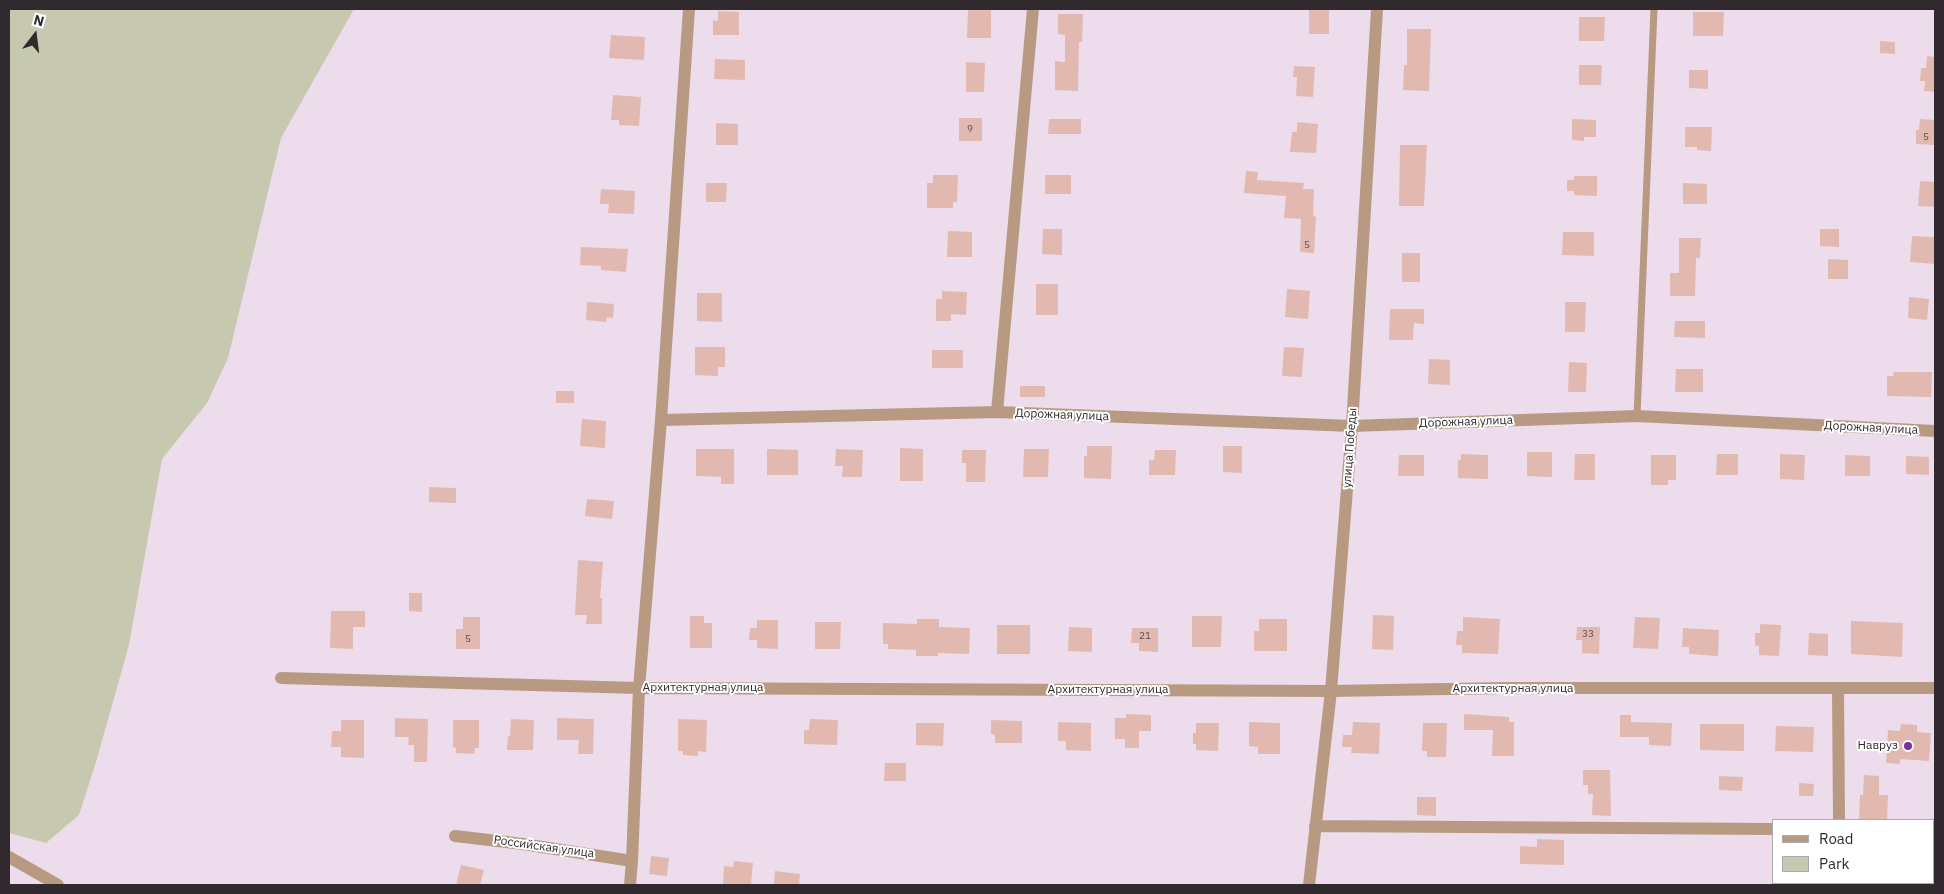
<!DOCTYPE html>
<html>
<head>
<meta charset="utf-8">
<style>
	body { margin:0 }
	#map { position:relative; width:1944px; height:894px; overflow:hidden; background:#edddec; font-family:"IBM Plex Sans",sans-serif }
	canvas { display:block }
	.frame { position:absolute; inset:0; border:10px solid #302a2f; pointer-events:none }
	.legend { position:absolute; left:1772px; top:819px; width:162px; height:65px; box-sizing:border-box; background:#fff; border:1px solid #acaaac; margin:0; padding:6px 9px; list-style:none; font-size:15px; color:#302a2f }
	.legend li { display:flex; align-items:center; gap:10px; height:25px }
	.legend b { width:25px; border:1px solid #acaaac }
	.north { position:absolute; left:10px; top:10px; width:50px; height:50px; -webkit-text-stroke:4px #fff; paint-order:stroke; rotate:15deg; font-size:14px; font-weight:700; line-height:20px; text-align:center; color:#302a2f }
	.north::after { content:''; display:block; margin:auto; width:18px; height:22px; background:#302a2f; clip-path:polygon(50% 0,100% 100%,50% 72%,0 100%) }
</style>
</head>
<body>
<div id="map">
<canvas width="1944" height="894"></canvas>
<div class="frame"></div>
<ul class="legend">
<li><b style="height:6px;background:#b79a81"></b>Road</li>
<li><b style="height:14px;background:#c6c9b0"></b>Park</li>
</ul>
<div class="north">N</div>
</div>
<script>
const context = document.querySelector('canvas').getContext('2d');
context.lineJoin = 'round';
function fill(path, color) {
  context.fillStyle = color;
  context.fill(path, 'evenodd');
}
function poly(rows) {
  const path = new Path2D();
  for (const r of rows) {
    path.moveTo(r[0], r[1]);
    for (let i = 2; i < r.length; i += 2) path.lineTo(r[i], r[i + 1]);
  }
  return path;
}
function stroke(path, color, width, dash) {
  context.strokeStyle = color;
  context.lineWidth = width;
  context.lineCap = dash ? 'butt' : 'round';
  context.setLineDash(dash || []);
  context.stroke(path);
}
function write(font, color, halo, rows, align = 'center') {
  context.font = font + ' "IBM Plex Sans",sans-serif';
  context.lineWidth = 4;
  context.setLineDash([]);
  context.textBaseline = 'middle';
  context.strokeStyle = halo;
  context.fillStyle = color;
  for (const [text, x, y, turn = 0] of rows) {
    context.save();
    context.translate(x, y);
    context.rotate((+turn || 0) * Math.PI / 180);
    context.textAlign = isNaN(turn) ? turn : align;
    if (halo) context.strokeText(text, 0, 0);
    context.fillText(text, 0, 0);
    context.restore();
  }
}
fill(poly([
	[9,9,354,9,281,138,228,358,207,403,162,459,129,645,96,762,79,815,46,843,9,833]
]), '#c6c9b0');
fill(poly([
	[968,9,991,9,991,38,967,38],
	[1309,9,1329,9,1329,34,1309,34],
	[718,11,739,12,739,35,713,35,713,20,718,21],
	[1693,12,1724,12,1723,36,1693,36],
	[1058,14,1083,14,1082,42,1079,42,1078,91,1055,90,1055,61,1065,62,1065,35,1058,34],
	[1579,17,1605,17,1604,41,1579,41],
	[1407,29,1431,29,1429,91,1403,90,1404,65,1407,65],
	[611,35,645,37,644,60,609,58],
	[1880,41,1895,42,1895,54,1880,53],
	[1927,56,1935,57,1935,92,1924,91,1925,81,1920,81,1921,68,1926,68],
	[715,59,745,60,745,80,714,79],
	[966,62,985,63,984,92,966,92],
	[1579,65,1602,65,1601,85,1579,85],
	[1294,66,1315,67,1313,97,1296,96,1297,77,1293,77],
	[1689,70,1708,70,1708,89,1689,88],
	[613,95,641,97,639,126,619,125,619,120,611,120],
	[959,118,982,118,982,141,959,141],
	[1049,119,1081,119,1081,134,1048,134],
	[1572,119,1596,120,1596,137,1584,137,1584,141,1572,140],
	[1920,119,1935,120,1935,145,1916,144,1916,130,1919,130],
	[1297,122,1318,124,1316,153,1290,152,1292,132,1297,132],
	[716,123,738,124,738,145,716,145],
	[1685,127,1712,127,1711,151,1697,150,1697,147,1685,147],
	[1400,145,1427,145,1424,206,1399,206],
	[1246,171,1258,172,1257,180,1304,183,1303,189,1314,189,1313,216,1316,217,1314,253,1300,252,1301,219,1284,218,1286,196,1244,193],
	[933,175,958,175,957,202,953,202,953,208,927,208,927,183,933,183],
	[1045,175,1071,175,1071,194,1045,194],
	[1574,176,1597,176,1597,196,1574,195,1574,191,1567,191,1567,180,1574,180],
	[1920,181,1935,182,1935,207,1918,206],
	[706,183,727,183,726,202,706,202],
	[1683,183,1707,184,1707,204,1683,204],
	[601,189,635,191,634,214,608,213,609,204,600,204],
	[1043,229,1062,229,1062,255,1042,254],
	[1820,229,1839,229,1839,247,1820,246],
	[948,231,972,232,972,257,947,257],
	[1563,232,1594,232,1594,256,1562,255],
	[1912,236,1935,237,1935,264,1910,262],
	[1679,238,1701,238,1700,258,1696,258,1695,296,1670,296,1670,273,1679,273],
	[581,247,628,249,626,272,601,270,601,266,580,265],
	[1402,253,1420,253,1420,282,1402,282],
	[1828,259,1848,260,1848,279,1828,279],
	[1036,284,1058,284,1058,315,1036,315],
	[1287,289,1310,291,1308,319,1285,317],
	[942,291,967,292,966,315,951,314,951,321,936,321,936,299,942,299],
	[697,293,722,293,722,322,697,321],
	[1909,297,1929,299,1927,320,1908,318],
	[587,302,614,304,613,318,607,317,606,322,586,320],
	[1565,302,1586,302,1585,332,1565,332],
	[1390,309,1424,309,1424,324,1414,323,1413,340,1389,340],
	[1675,321,1705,321,1705,338,1674,337],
	[695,347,725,347,725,367,718,367,718,376,695,375],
	[1284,347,1304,348,1302,377,1282,376],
	[932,350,963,350,963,368,932,368],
	[1429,359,1450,360,1450,385,1428,384],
	[1569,362,1587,363,1586,392,1568,392],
	[1676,369,1703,369,1703,392,1675,392],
	[1894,372,1932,372,1931,397,1887,396,1887,376,1893,376],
	[1020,386,1045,386,1045,397,1020,397],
	[556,391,574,391,574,403,556,403],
	[582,419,606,421,605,448,580,446],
	[1087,446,1112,446,1111,479,1084,478,1084,456,1087,456],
	[1223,446,1242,446,1242,473,1223,472],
	[900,448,923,449,923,481,900,481],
	[696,449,734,449,734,484,721,484,721,477,696,476],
	[767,449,798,450,798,475,767,475],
	[836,449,863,450,862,477,842,477,843,466,835,466],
	[1024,449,1049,449,1048,477,1023,477],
	[962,450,986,450,985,482,966,482,966,463,962,463],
	[1155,450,1176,450,1175,475,1149,475,1149,460,1154,460],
	[1527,452,1552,452,1552,477,1527,476],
	[1461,454,1488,455,1488,479,1458,478,1458,460,1461,460],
	[1575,454,1595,454,1595,480,1574,480],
	[1717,454,1738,454,1738,475,1716,475],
	[1780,454,1805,455,1804,480,1780,479],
	[1399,455,1424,455,1424,476,1398,476],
	[1651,455,1676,455,1676,480,1668,480,1668,485,1651,485],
	[1845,455,1870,456,1870,476,1845,476],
	[1906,456,1929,457,1929,475,1906,474],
	[429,487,456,488,456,503,429,502],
	[587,499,614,501,612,519,585,516],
	[578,560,603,562,600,598,602,598,602,624,586,624,587,615,575,615],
	[409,593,422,593,422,612,409,611],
	[331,611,365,611,365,627,353,627,353,649,330,648],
	[1373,615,1394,616,1393,650,1372,649],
	[690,616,704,616,704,623,712,623,712,648,690,648],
	[1192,616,1222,616,1221,647,1192,647],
	[463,617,480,617,480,649,456,649,456,629,463,629],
	[1463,617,1500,619,1498,654,1462,653,1462,645,1456,645,1457,631,1463,631],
	[1635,617,1660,618,1658,649,1633,648],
	[917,619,939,619,939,627,970,628,969,654,938,653,938,656,916,656,916,650,888,649,888,644,883,644,883,623,917,624],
	[1259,619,1287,619,1287,651,1254,651,1254,631,1259,631],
	[757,620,778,620,778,649,757,648,757,640,749,640,750,628,757,628],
	[1851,621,1903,623,1902,657,1851,654],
	[815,622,841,622,840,649,815,649],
	[1760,624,1781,625,1779,656,1759,655,1759,646,1755,646,1755,633,1760,633],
	[997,625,1030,625,1030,654,997,654],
	[1069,627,1092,628,1092,652,1068,651],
	[1577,627,1600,627,1599,654,1582,653,1582,640,1576,640],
	[1132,628,1158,628,1158,652,1139,651,1139,643,1131,643],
	[1683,628,1719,630,1718,656,1689,654,1689,647,1682,647],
	[1809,633,1828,634,1828,656,1808,655],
	[1126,714,1151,715,1151,731,1139,731,1139,748,1125,748,1125,739,1115,739,1115,718,1126,718],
	[1464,714,1509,717,1509,722,1514,722,1514,756,1492,756,1493,730,1464,730],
	[1620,715,1631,715,1631,722,1672,723,1671,746,1649,745,1649,737,1620,737],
	[395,718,428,719,427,762,414,762,414,745,408,745,409,737,395,737],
	[557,718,594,719,593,754,578,754,579,740,557,740],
	[511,719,534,720,533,750,507,750,508,736,510,736],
	[678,719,707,720,706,752,698,751,698,756,683,755,683,751,678,751],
	[810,719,838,720,837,745,804,744,804,730,809,730],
	[341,720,364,720,364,758,341,757,341,747,331,747,332,731,341,731],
	[453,720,479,720,479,748,475,748,474,754,456,753,456,748,453,747],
	[991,720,1022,721,1022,743,995,743,995,735,991,734],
	[1058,722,1091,723,1091,751,1066,750,1066,741,1058,741],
	[1249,722,1280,723,1280,754,1258,754,1258,747,1249,746],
	[1353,722,1380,723,1379,754,1351,753,1352,747,1342,747,1343,735,1352,735],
	[916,723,944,723,943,746,916,745],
	[1196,723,1219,723,1218,751,1196,750,1196,744,1193,744,1193,733,1196,733],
	[1423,723,1447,723,1446,757,1427,757,1427,751,1422,751],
	[1700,724,1744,724,1744,751,1700,750],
	[1901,724,1917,725,1917,732,1931,733,1929,761,1900,759,1900,764,1886,763,1888,730,1900,731],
	[1776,726,1814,727,1813,752,1775,751],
	[885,763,906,763,906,781,884,781],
	[1583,770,1610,770,1611,816,1592,815,1593,794,1588,794,1588,785,1583,785],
	[1864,775,1879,776,1879,795,1888,795,1887,820,1859,820,1860,795,1863,795],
	[1719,776,1743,777,1742,791,1719,790],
	[1799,783,1814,784,1813,796,1799,796],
	[1417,797,1436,797,1436,816,1417,815],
	[1537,839,1564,840,1564,865,1520,864,1520,846,1537,847],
	[651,856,669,858,667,876,649,874],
	[734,861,753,863,751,885,723,885,724,866,733,867],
	[461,865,484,870,480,885,456,885],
	[775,871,800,874,799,885,774,885]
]), '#e2b9b0');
stroke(poly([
	[1637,416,1654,9]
]), '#b79a81', 7);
stroke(poly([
	[997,412,1033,9],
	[661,420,997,412,1352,426,1637,416,1935,431],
	[281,678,639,688,1331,691,1505,688,1935,688],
	[1838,688,1839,820],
	[1315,826,1773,829],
	[455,836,523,844,632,861],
	[9,857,58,885],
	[630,885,632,861,639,688,661,420,689,9],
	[1309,885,1331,691,1352,426,1377,9],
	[1838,885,1839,883]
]), '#b79a81', 12);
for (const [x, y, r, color] of [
	[1908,746,5,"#7e2e9e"]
]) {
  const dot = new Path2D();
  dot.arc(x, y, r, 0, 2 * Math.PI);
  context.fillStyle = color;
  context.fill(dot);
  stroke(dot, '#fff', 2);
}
write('10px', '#5c4e4f', null, [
	["9",970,129],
	["5",1926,137],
	["5",1307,245],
	["33",1588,634],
	["21",1145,636],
	["5",468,639]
]);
write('12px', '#302a2f', '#fff', [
	["Дорожная улица",1062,415,2],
	["Дорожная улица",1466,422,-2],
	["Дорожная улица",1871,428,3],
	["улица Победы",1350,448,-86],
	["Архитектурная улица",703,688],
	["Архитектурная улица",1513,689],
	["Архитектурная улица",1108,690],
	["Российская улица",544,847,8]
]);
write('12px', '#302a2f', '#fff', [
	["Навруз",1898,746]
], 'right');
</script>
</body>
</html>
